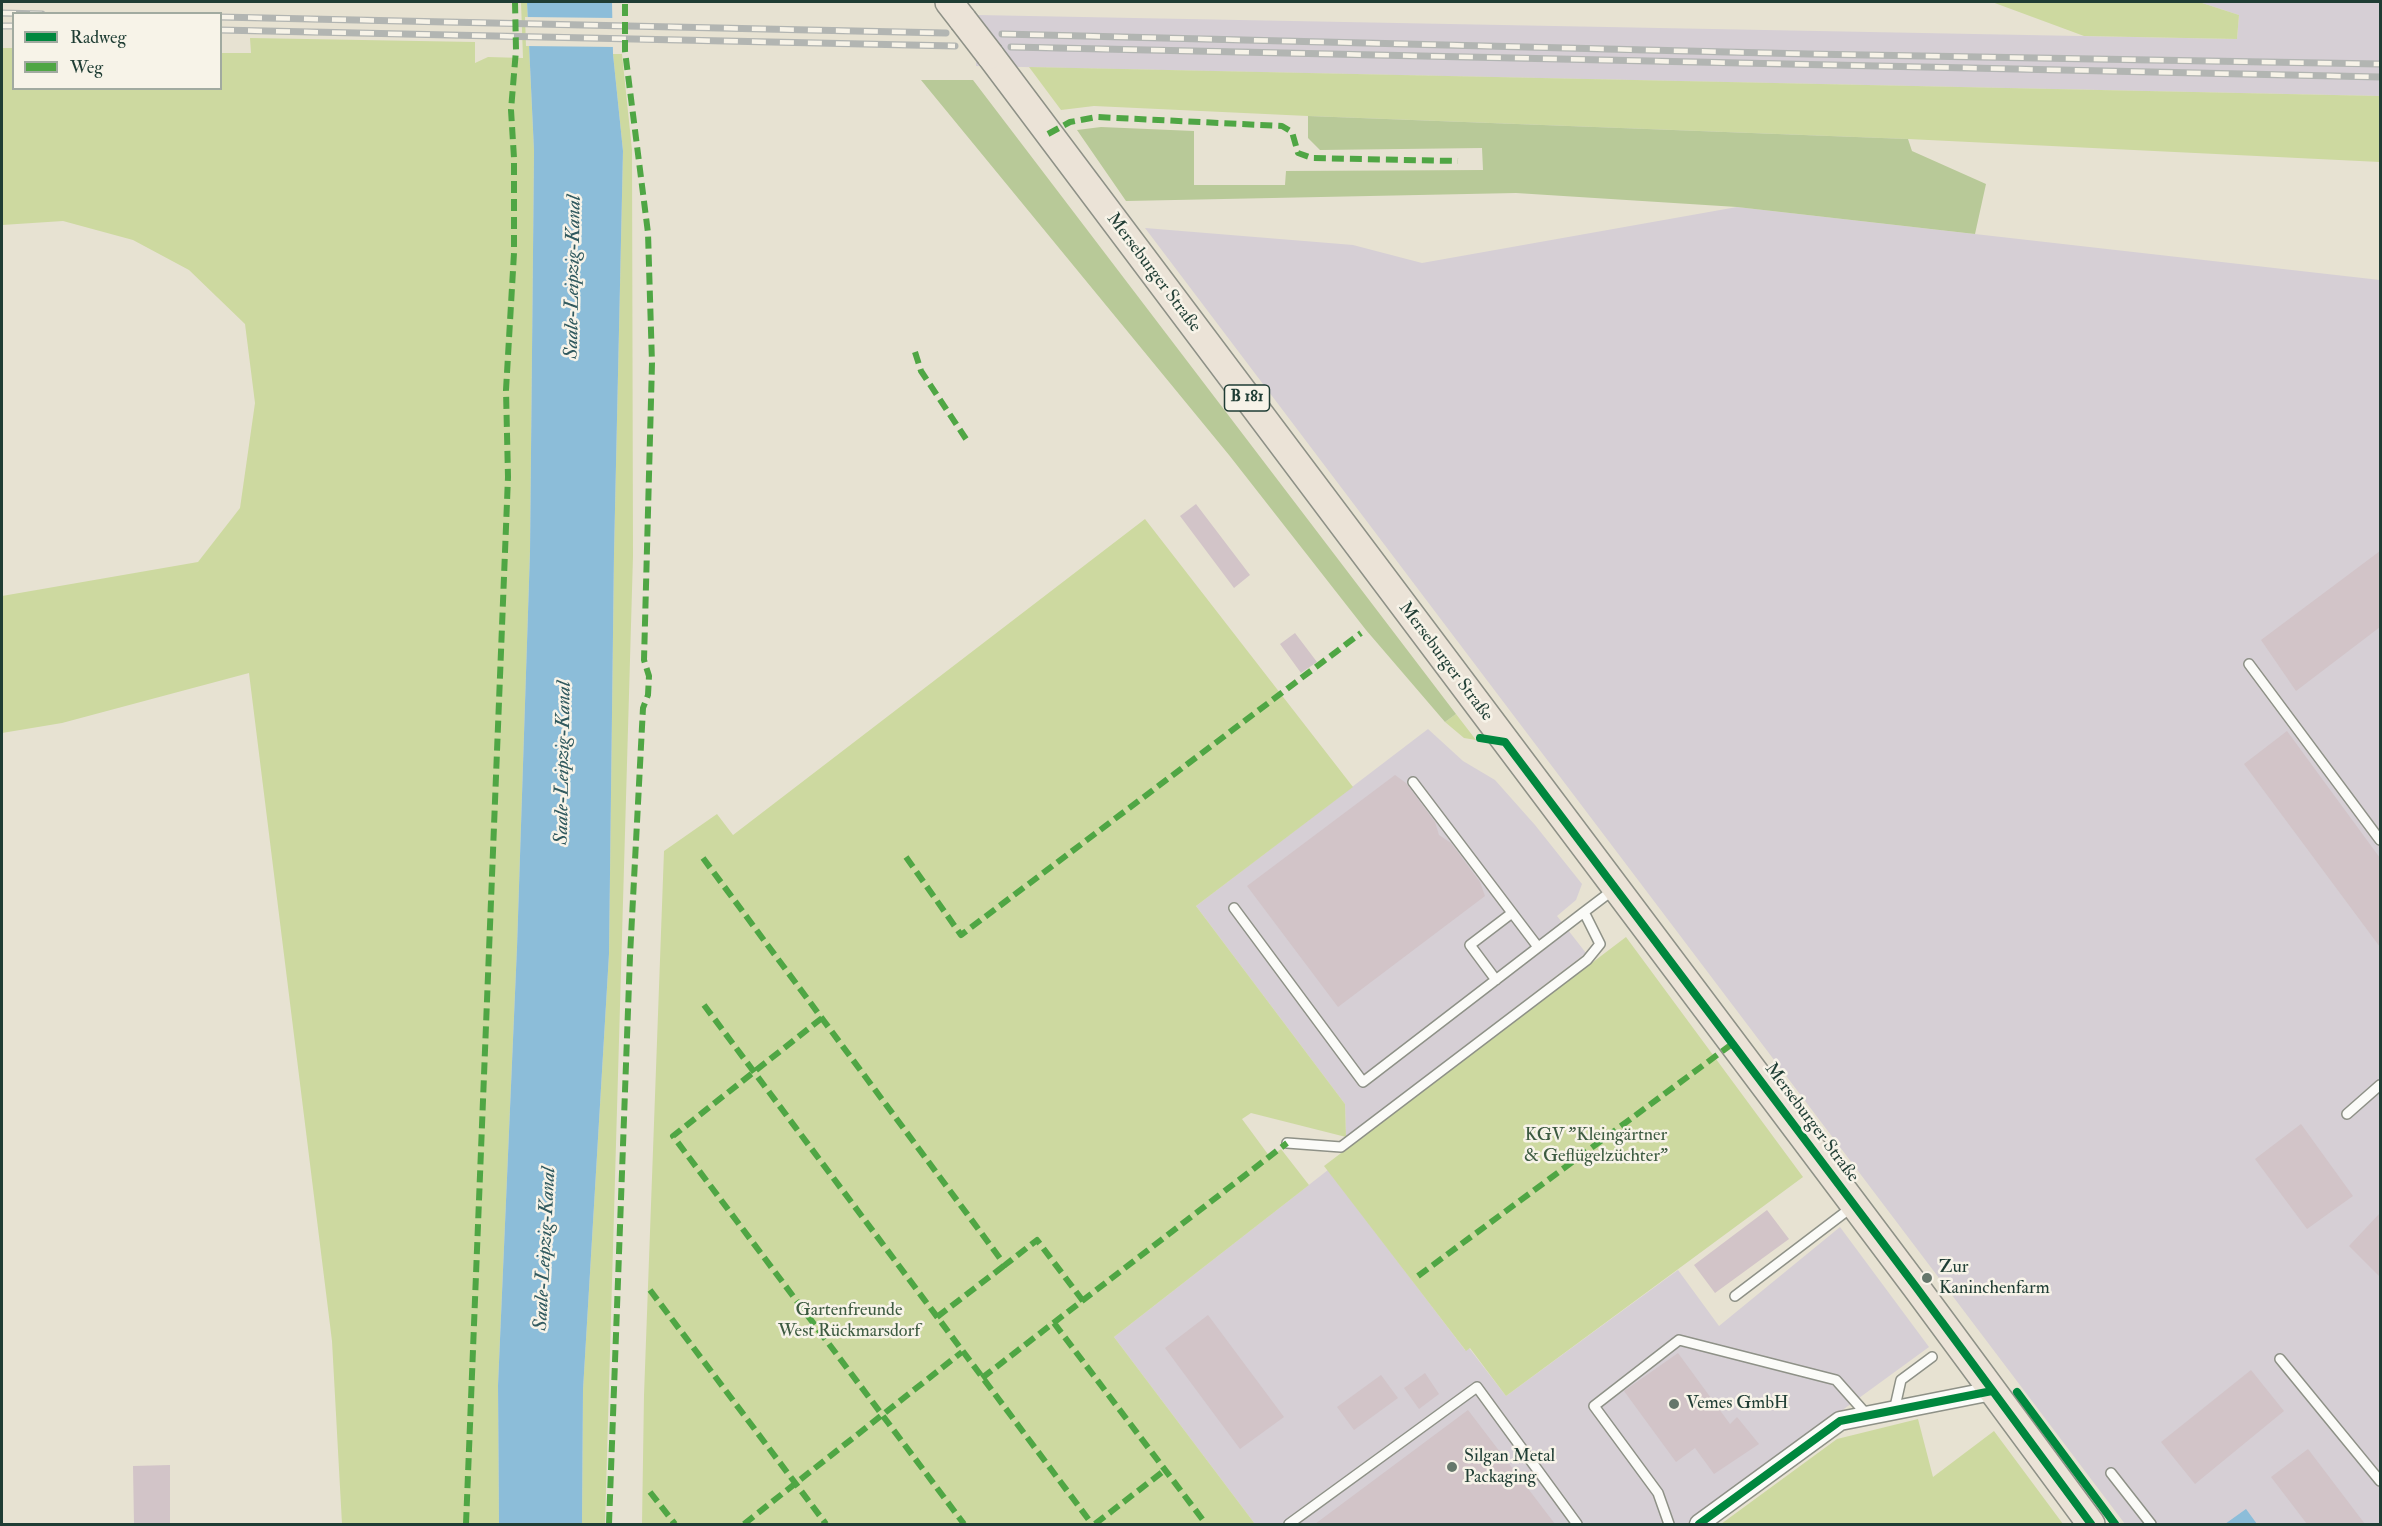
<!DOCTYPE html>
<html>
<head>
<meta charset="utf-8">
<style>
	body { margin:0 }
	#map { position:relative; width:2382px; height:1526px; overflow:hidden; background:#e7e2d2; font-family:"IM FELL Double Pica",serif }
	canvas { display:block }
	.frame { position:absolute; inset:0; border:3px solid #1f3d34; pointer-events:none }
	.legend { position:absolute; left:12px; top:12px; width:210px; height:78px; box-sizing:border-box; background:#f7f3e8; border:2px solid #a1aaa0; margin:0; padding:8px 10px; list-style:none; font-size:18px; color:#1f3d34 }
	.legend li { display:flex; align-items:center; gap:12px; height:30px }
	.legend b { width:30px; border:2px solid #a1aaa0 }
</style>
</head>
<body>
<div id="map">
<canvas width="2382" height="1526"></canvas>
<div class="frame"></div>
<ul class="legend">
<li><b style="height:8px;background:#00873e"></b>Radweg</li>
<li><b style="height:8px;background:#4fa644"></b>Weg</li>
</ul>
</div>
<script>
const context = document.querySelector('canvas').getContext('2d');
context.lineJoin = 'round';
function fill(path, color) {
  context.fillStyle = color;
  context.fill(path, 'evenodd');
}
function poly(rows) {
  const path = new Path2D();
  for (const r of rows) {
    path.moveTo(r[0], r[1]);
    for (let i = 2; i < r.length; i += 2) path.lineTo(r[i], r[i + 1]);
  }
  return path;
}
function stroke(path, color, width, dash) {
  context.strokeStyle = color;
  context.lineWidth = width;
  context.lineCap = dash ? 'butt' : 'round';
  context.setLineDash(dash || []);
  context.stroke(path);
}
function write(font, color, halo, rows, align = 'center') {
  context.font = font + ' "IM FELL Double Pica",serif';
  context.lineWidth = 5;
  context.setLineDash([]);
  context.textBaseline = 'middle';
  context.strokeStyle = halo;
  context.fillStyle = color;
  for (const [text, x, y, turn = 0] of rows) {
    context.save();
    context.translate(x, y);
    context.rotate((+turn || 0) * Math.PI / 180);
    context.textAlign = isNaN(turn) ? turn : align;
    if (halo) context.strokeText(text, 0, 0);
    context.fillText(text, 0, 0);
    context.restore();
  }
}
fill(poly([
	[2199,2,2380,3,2380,96,976,66,977,15,2237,39,2239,15],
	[1737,207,2380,280,2380,1524,2125,1524,1145,228,1353,245,1422,263],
	[1428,729,1463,761,1495,780,1535,825,1582,884,1576,900,1557,916,1586,953,1346,1137,1345,1104,1196,906],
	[1328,1170,1465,1350,1469,1348,1506,1396,1678,1270,1719,1326,1840,1227,1929,1347,1686,1524,1255,1524,1114,1337]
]), '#d6cfd5');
fill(poly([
	[521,2,527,2,534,151,530,551,517,947,498,1385,499,1524,342,1524,332,1341,249,673,62,723,2,733,2,596,198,562,240,508,255,403,245,324,189,270,133,240,63,221,2,225,2,48,13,48,14,88,220,88,221,53,251,53,250,38,475,42,475,63,488,57,523,58],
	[1992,2,2199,2,2239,15,2237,39,2084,36],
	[613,54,622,54,632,150,633,556,605,1524,582,1524,583,1390,609,954,614,554,623,151],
	[1029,67,2380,96,2380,162,1908,139,1308,116,1094,106,1061,110],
	[1145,519,1353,787,1196,906,1345,1104,1346,1137,1251,1113,1242,1119,1270,1157,1281,1149,1309,1185,1114,1337,1255,1524,642,1524,644,1395,664,851,717,814,733,835],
	[1456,714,1476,740,1464,738,1445,722],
	[1626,937,1803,1177,1506,1396,1470,1348,1466,1351,1324,1166],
	[1918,1419,1933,1477,1994,1431,2063,1524,1721,1524,1837,1439]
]), '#cdd9a0');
fill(poly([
	[921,80,973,80,1456,714,1445,722,1366,630,1229,455],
	[1308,116,1908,139,1912,151,1986,184,1975,234,1737,207,1516,193,1126,201,1077,130,1101,127,1194,131,1194,185,1285,185,1286,171,1483,170,1482,148,1320,150,1308,138]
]), '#b8c998');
fill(poly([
	[527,2,612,2,613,54,623,151,614,554,609,954,583,1390,582,1524,499,1524,498,1385,517,947,530,551,534,151],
	[2246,1509,2257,1524,2225,1524]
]), '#8cbdd9');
fill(poly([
	[525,17,615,18,616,47,526,46]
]), '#e7e2d2');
fill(poly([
	[1196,504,1250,575,1234,588,1180,516],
	[2380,551,2380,627,2296,691,2261,640],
	[1295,633,1317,662,1301,673,1280,644],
	[2287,731,2380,858,2380,947,2244,764],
	[1395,775,1406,783,1435,822,1439,835,1451,843,1480,882,1485,896,1338,1007,1247,886],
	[2301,1124,2353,1196,2307,1229,2255,1159],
	[1767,1210,1789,1239,1715,1293,1694,1265],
	[2380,1213,2380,1277,2349,1246],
	[1208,1315,1284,1417,1240,1449,1165,1348],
	[1678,1353,1730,1424,1737,1417,1759,1444,1714,1474,1695,1448,1676,1462,1624,1391],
	[2251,1370,2284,1411,2195,1484,2161,1442],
	[1425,1373,1439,1394,1419,1409,1404,1388],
	[1381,1375,1398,1398,1354,1430,1337,1407],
	[1468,1410,1555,1524,1315,1524],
	[2308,1449,2365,1524,2307,1524,2271,1477],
	[170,1465,170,1524,134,1524,133,1466]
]), '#d2c4c8');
const service = poly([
	[2249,664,2380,840],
	[1413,782,1538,947],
	[1234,908,1363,1082,1584,912],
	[1496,980,1470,945,1512,913],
	[2347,1114,2380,1085],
	[1287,1143,1341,1147,1587,960,1600,944,1584,912,1613,890],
	[1735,1296,1852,1207],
	[2280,1359,2380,1481],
	[1894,1411,1901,1380,1932,1357],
	[2111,1473,2151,1524],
	[1289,1524,1477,1387,1577,1524],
	[1669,1524,1658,1493,1594,1406,1679,1340,1836,1380,1868,1416]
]);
const minor = poly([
	[1699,1524,1840,1421,1992,1391]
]);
const primary = poly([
	[949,2,963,20],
	[990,55,1916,1287,2091,1524]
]);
stroke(service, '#8e9187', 12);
stroke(minor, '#8e9187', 21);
stroke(primary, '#8e9187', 30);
stroke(service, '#fbfbf8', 9);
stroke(minor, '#fbfbf8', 18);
stroke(primary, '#ebe3d7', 27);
const rail = poly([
	[2,13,42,14],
	[220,17,946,33],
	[2,26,14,26],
	[220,30,955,46],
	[1002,34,1808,54,2380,64],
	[1011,47,2380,77]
]);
stroke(rail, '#b2b5b2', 7);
stroke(rail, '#f7f3e8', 4.5, [14]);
const primaryBridge = poly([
	[963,20,990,55]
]);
stroke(primaryBridge, '#8e9187', 30, []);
stroke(primaryBridge, '#ebe3d7', 27);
stroke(poly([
	[1048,134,1070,122,1097,117,1282,126,1292,132,1298,153,1312,158,1458,161],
	[915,352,921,371,966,439],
	[906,857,961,935,1361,633],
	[703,858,1005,1265,1037,1240,1083,1301],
	[704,1005,1092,1524],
	[822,1018,673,1136,964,1524],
	[1418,1276,1732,1044],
	[650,1290,826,1524],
	[937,1317,1005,1265],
	[1054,1323,1206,1524],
	[982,1378,1287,1143],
	[650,1492,675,1524],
	[466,1524,508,477,506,390,514,253,514,158,511,110,516,50,515,2],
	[609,1524,630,956,643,708,648,695,649,676,644,660,652,363,648,233,625,51,625,2],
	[744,1524,962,1352],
	[1095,1524,1165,1470]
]), '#4fa644', 6, [12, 6]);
stroke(poly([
	[1480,738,1505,742,1916,1287,2091,1524],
	[2017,1392,2115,1524],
	[1699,1524,1840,1421,1992,1391]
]), '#00873e', 8);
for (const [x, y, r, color] of [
	[1927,1278,6,"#65776b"],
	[1674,1404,6,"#65776b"],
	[1452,1467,6,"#65776b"]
]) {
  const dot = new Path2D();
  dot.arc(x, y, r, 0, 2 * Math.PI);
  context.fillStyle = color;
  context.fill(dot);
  stroke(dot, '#f7f3e8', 2);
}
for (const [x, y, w] of [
	[1247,398,45]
]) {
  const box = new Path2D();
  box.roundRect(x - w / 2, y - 13, w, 26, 4.5);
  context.fillStyle = '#f7f3e8';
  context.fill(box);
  stroke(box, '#1f3d34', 1.5);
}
write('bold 16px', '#1f3d34', null, [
	["B 181",1247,398]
]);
write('18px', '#1f3d34', '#f7f3e8', [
	["Merseburger Straße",1153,273,53],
	["Merseburger Straße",1445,662,53],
	["Merseburger Straße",1811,1123,53]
]);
write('18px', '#3d5b41', '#f7f3e8', [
	["KGV \"Kleingärtner",1596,1136],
	["& Geflügelzüchter\"",1596,1157],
	["Gartenfreunde",849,1311],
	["West Rückmarsdorf",849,1332]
]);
write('18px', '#1f3d34', '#f7f3e8', [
	["Zur",1939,1268],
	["Kaninchenfarm",1939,1289],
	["Vemes GmbH",1686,1404],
	["Silgan Metal",1464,1457],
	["Packaging",1464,1478]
], 'left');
write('italic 20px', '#30595e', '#f7f3e8', [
	["Saale-Leipzig-Kanal",574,277,-89],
	["Saale-Leipzig-Kanal",564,763,-89],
	["Saale-Leipzig-Kanal",546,1249,-87]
]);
</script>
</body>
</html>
